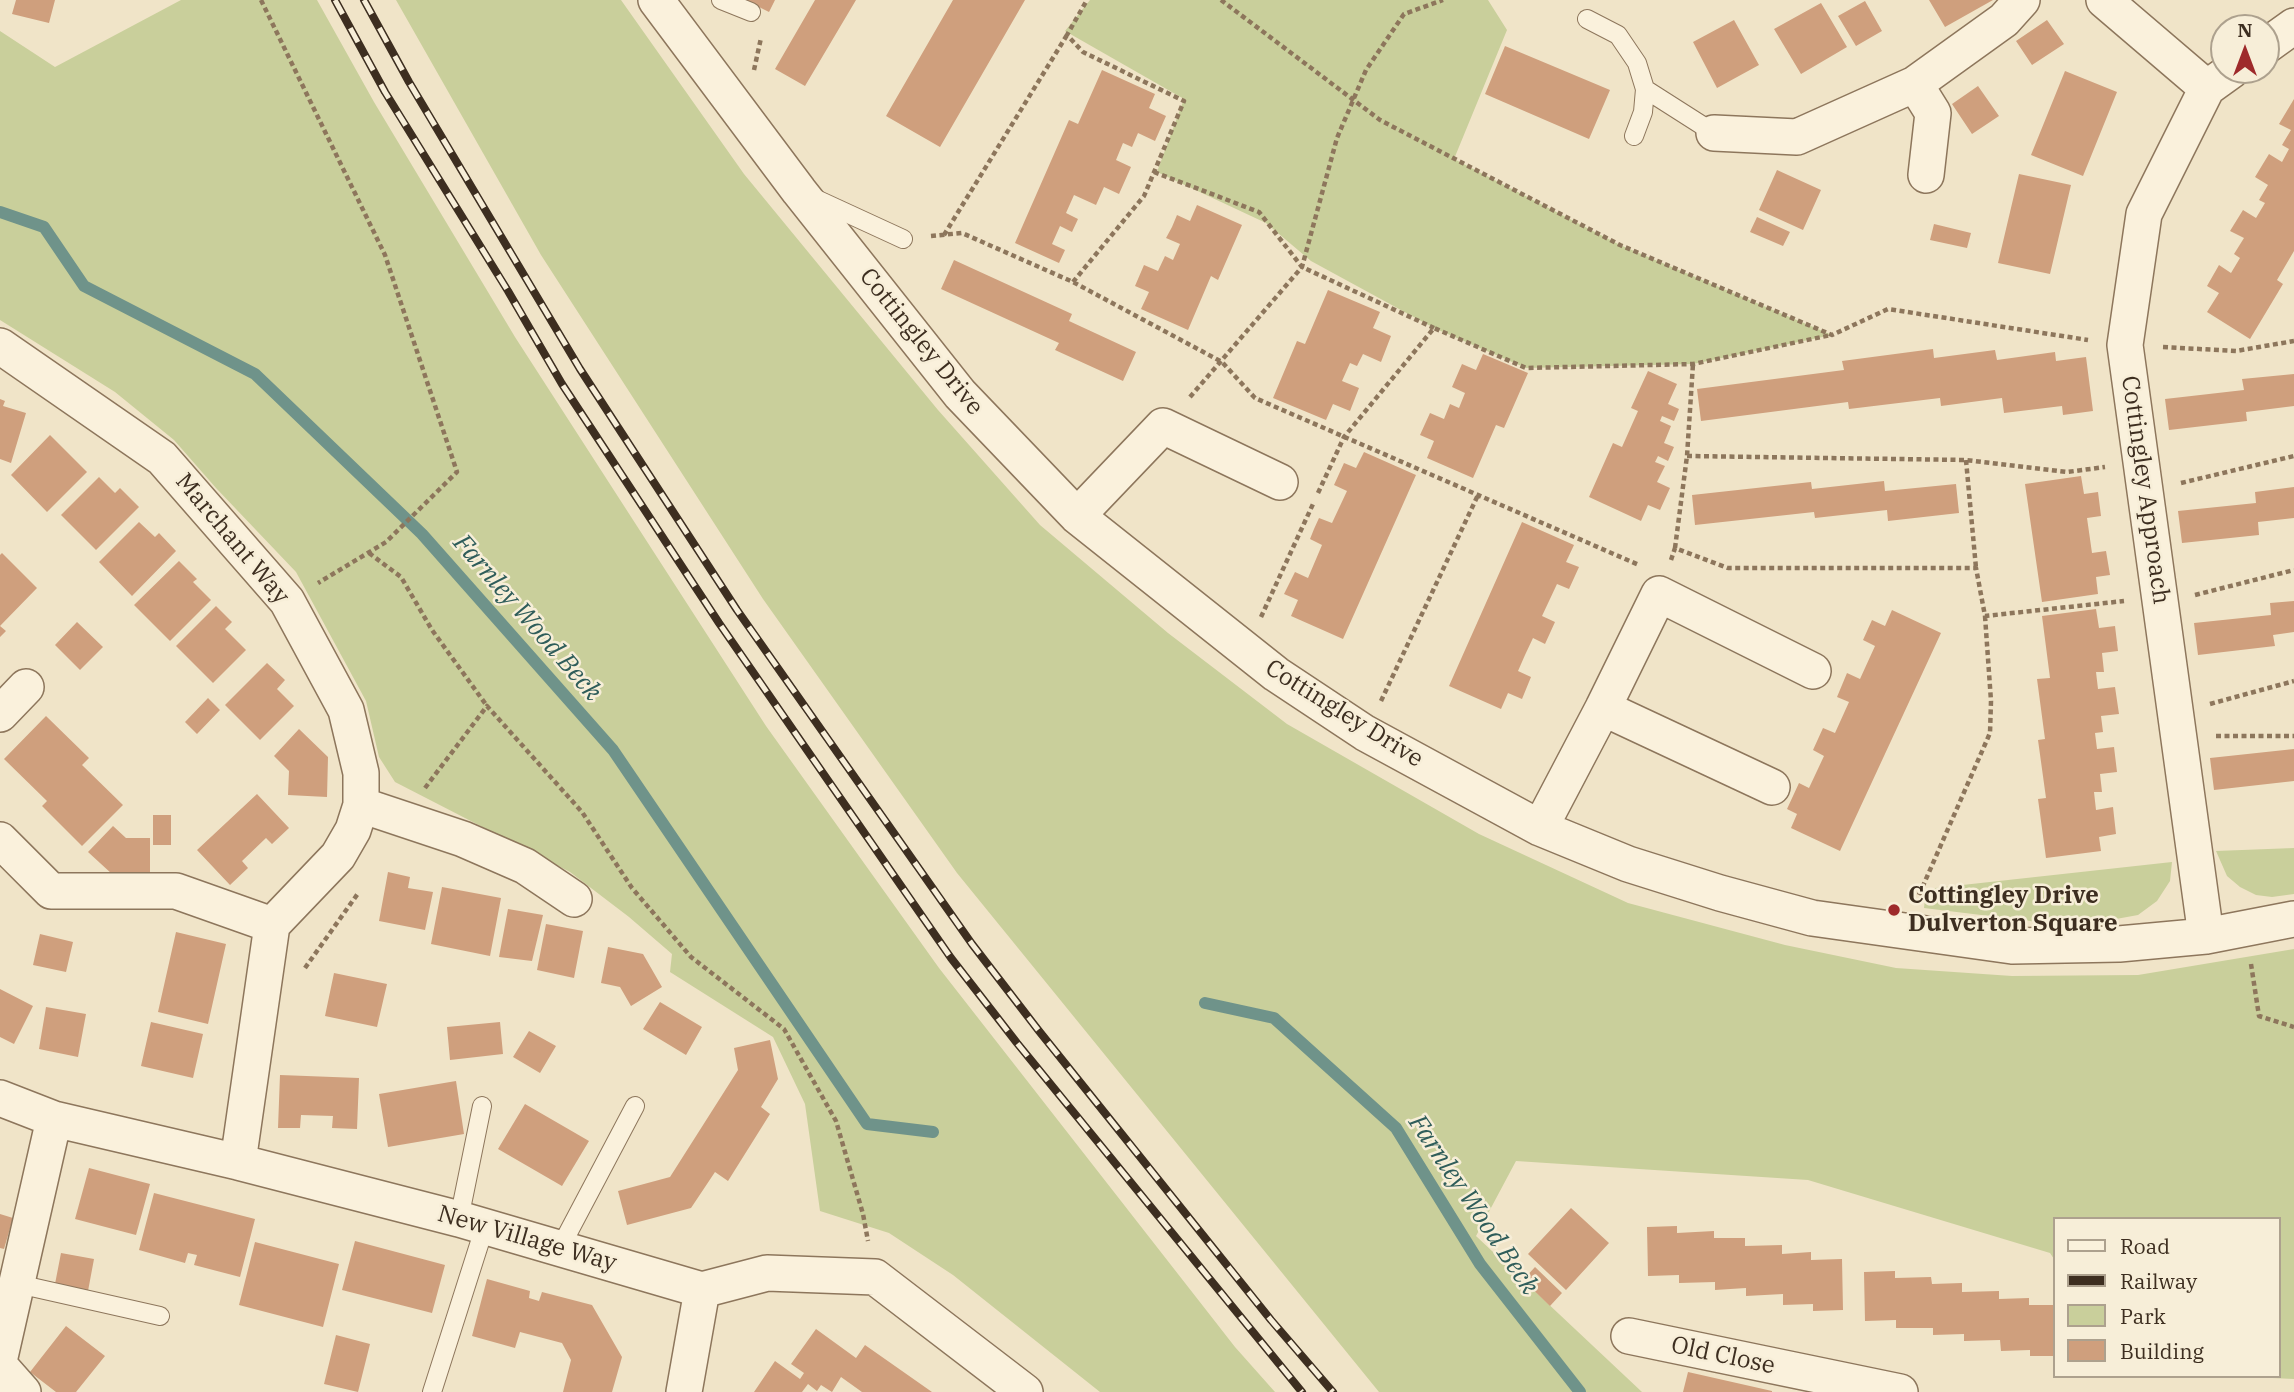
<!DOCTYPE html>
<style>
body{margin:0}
#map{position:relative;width:2294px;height:1392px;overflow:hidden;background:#f0e4c8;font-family:"IBM Plex Serif",serif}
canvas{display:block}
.legend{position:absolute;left:2053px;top:1217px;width:228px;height:161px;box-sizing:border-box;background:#f7eed8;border:2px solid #ada18e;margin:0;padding:9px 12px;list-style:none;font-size:21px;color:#3d2e20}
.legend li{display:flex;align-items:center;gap:14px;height:35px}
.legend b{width:35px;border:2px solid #ada18e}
.north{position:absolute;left:2210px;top:14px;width:70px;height:70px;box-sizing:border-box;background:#f7eed8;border:2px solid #ada18e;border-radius:50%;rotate:0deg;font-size:19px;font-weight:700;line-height:28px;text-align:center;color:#3d2e20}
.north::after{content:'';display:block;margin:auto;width:24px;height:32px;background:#9e2a2b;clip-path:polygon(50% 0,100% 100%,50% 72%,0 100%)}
</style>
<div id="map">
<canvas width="2294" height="1392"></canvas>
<ul class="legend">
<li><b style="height:9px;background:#faf1dc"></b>Road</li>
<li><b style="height:9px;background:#3d2e20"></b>Railway</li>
<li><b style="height:19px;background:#c9cf9b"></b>Park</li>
<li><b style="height:19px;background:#cf9f7d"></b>Building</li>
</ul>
<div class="north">N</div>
</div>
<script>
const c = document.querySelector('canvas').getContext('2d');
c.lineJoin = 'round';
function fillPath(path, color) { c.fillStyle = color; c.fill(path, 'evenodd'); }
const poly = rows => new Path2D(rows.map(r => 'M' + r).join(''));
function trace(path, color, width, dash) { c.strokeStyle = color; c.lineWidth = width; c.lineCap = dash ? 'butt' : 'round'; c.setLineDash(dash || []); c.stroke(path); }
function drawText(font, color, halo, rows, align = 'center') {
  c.font = font + ' "IBM Plex Serif",serif'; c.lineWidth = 5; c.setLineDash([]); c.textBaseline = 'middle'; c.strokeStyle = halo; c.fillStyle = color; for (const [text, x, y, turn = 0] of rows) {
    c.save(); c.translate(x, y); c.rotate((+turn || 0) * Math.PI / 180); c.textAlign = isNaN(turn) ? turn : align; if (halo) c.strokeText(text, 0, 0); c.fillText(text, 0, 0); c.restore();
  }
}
fillPath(poly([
 [181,0,317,0,374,102,515,337,766,726,939,968,1235,1347,1275,1392,1100,1392,953,1275,889,1233,820,1211,805,1104,773,1037,670,972,672,954,629,917,570,872,395,782,379,757,366,701,296,572,216,488,174,440,115,392,0,320,0,31,55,67],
 [396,0,621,0,744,174,938,410,1040,525,1168,633,1287,724,1479,834,1628,903,1785,945,1896,968,2012,976,2138,975,2294,949,2294,1379,2229,1376,2278,1376,2278,1219,2054,1219,2054,1259,2050,1253,1808,1180,1516,1161,1476,1236,1642,1392,1379,1392,957,873,763,599,541,255],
 [1090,0,1488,0,1507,30,1454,159,1620,245,1832,335,1693,364,1526,368,1434,328,1311,261,1266,223,1157,172,1184,99,1065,31],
 [2294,848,2294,894,2272,897,2256,895,2240,887,2227,876,2216,851],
 [2172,862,2170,881,2157,901,2138,915,2105,921,2038,922,1924,908,1926,889]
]), '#c9cf9b');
trace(poly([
 [0,212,44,227,84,286,255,374,422,534,613,750,867,1124,933,1132],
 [1205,1003,1274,1018,1396,1128,1480,1264,1580,1392]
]), '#6f938a', 12);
fillPath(poly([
 [16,0,55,0,49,23,12,14],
 [745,0,775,0,769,12],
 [815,0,856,0,805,86,775,69],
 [953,0,1025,0,940,147,886,116],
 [1929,0,1993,0,1945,27],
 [1865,1,1882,31,1856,46,1838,16],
 [1821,3,1847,47,1801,74,1774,29],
 [1734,20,1759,65,1717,88,1693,42],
 [2047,20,2064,44,2032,65,2016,41],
 [1505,46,1610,90,1589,139,1485,94],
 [1102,70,1155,94,1149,108,1166,116,1155,141,1138,133,1132,147,1123,143,1116,160,1131,167,1119,194,1104,187,1096,205,1074,195,1066,213,1078,219,1072,232,1060,226,1052,244,1065,250,1059,263,1015,243,1069,120,1078,124],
 [2065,71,2117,92,2083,176,2031,155],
 [1978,86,1999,116,1972,134,1952,104],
 [2294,99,2294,251,2277,280,2283,284,2250,339,2207,312,2219,293,2207,286,2219,265,2231,273,2240,258,2234,254,2244,238,2230,231,2243,210,2256,218,2265,203,2259,200,2268,185,2255,177,2269,154,2282,162,2289,149,2282,145,2291,130,2279,124],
 [1777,170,1821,190,1803,230,1759,210],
 [2019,174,2071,185,2050,274,1998,263],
 [1197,205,1242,225,1218,280,1211,276,1188,330,1141,309,1149,292,1135,286,1144,265,1158,271,1165,256,1173,260,1180,244,1166,238,1172,227,1177,215,1190,221],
 [1757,217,1790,232,1783,246,1750,232],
 [1934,224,1971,233,1967,248,1930,240],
 [954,260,1072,314,1069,321,1136,352,1123,381,1055,350,1059,343,941,289],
 [1328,290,1380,312,1373,328,1391,336,1381,362,1363,354,1357,366,1350,363,1342,381,1359,388,1350,411,1333,404,1326,420,1273,398,1297,341,1305,344],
 [1933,349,1934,358,1995,350,1997,360,2055,352,2056,361,2086,357,2093,411,2063,415,2062,406,2004,413,2002,398,1941,406,1940,398,1849,409,1848,402,1701,421,1697,389,1844,370,1842,361],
 [1483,354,1528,373,1504,428,1496,425,1473,478,1427,458,1434,441,1420,435,1430,413,1444,419,1450,404,1459,408,1465,393,1452,387,1462,364,1476,370],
 [1648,371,1677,384,1668,404,1679,409,1674,421,1662,416,1660,421,1671,426,1664,443,1674,447,1668,461,1658,456,1655,462,1665,466,1657,482,1670,488,1660,510,1648,505,1641,521,1589,497,1613,443,1622,447,1638,411,1631,408],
 [2294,374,2294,406,2246,412,2247,421,2169,430,2165,399,2244,390,2242,379],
 [0,399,5,401,3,406,26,413,11,463,0,459],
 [50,435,87,472,47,512,11,475],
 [1364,452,1416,475,1343,639,1291,616,1298,600,1284,594,1295,572,1308,578,1322,545,1310,539,1314,529,1319,518,1332,523,1347,491,1334,485,1344,463,1356,468],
 [2081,476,2084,494,2098,492,2101,516,2087,518,2092,553,2106,551,2110,575,2096,577,2098,594,2042,602,2025,484],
 [99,477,115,493,120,488,139,507,96,550,61,515],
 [1884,481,1885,491,1956,484,1959,513,1888,521,1887,510,1815,518,1814,512,1695,525,1692,495,1811,482,1812,489],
 [2294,487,2294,518,2258,522,2259,535,2182,543,2178,511,2256,503,2255,492],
 [139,522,155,537,159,533,176,551,132,596,99,562],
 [1522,522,1574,545,1566,562,1579,567,1569,589,1557,584,1542,616,1555,622,1545,644,1533,638,1525,655,1518,671,1531,677,1522,699,1508,693,1501,709,1449,686],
 [2,553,37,588,0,626,6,631,0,637,0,555],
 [179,561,197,579,193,582,211,600,170,641,134,605],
 [2294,601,2294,632,2273,635,2275,646,2198,655,2194,623,2271,615,2270,603],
 [216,606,232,622,225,629,246,650,213,683,176,646],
 [2096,609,2099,628,2115,626,2118,651,2102,653,2104,672,2096,672,2098,689,2115,687,2119,714,2101,716,2103,732,2095,733,2097,749,2114,747,2117,772,2100,774,2102,792,2094,792,2096,810,2113,807,2116,834,2099,837,2101,851,2046,858,2038,799,2046,798,2038,740,2045,739,2037,679,2050,678,2042,616],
 [1892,610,1941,633,1840,851,1791,828,1797,814,1787,809,1799,783,1809,788,1824,756,1813,750,1823,728,1835,733,1849,702,1837,697,1847,673,1860,679,1875,646,1863,640,1872,620,1885,626],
 [77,622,103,647,80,670,55,645],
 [267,663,285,680,277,689,294,706,260,740,225,705],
 [208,698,220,710,197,734,185,722],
 [46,716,89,758,82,765,123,805,82,846,42,806,47,801,4,759],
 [299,729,328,757,327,797,288,795,289,771,274,756],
 [2294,749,2294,781,2214,790,2210,758],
 [257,794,289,828,272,844,266,838,242,861,248,868,230,885,197,850],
 [153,815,171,815,171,845,153,845],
 [113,826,126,838,150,838,150,874,112,874,88,852],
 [388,872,410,877,408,888,433,892,425,930,379,921],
 [442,887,501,898,490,956,431,944],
 [508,909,543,915,532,961,499,957],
 [546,924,583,931,574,978,537,970],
 [176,932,226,944,208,1024,158,1012],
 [40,934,73,942,66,972,33,965],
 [608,947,643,954,662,987,631,1006,620,987,601,983],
 [334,973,387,984,377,1027,325,1016],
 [0,989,33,1006,14,1044,0,1037],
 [660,1002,702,1027,686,1055,643,1029],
 [46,1007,86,1014,78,1057,39,1049],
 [151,1022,203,1034,193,1078,141,1066],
 [500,1022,503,1054,450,1060,447,1027],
 [529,1031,556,1046,540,1073,513,1057],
 [770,1040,778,1079,761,1107,770,1114,728,1181,715,1172,691,1208,627,1225,618,1191,670,1177,738,1070,734,1048],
 [280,1075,359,1078,357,1129,332,1128,333,1116,301,1115,300,1128,278,1128],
 [456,1081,464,1134,388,1147,379,1094],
 [525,1104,589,1141,562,1186,498,1149],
 [89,1168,150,1184,136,1235,75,1219],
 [154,1193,255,1219,240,1277,194,1265,197,1255,188,1253,185,1263,139,1250],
 [1571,1208,1609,1243,1566,1290,1528,1254],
 [0,1214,13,1218,4,1249,0,1248],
 [1677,1226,1677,1233,1714,1231,1714,1238,1745,1238,1745,1246,1782,1245,1782,1254,1811,1252,1811,1260,1842,1259,1843,1310,1813,1311,1813,1304,1783,1305,1783,1294,1746,1296,1746,1288,1715,1290,1715,1282,1679,1283,1679,1275,1648,1276,1647,1227],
 [355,1241,445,1265,432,1313,342,1290],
 [255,1242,339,1264,323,1327,239,1305],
 [61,1253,94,1259,88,1291,55,1284],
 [1535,1267,1562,1293,1550,1306,1523,1280],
 [1895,1271,1895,1278,1931,1277,1932,1284,1962,1283,1962,1292,1999,1291,1999,1299,2029,1298,2029,1305,2054,1305,2054,1356,2030,1356,2030,1350,2001,1351,2000,1340,1964,1341,1964,1334,1933,1335,1933,1328,1896,1328,1896,1320,1865,1321,1864,1272],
 [487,1279,530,1291,529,1298,539,1301,542,1292,592,1305,622,1357,612,1392,563,1392,571,1360,562,1343,520,1332,515,1348,472,1336],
 [66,1326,105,1356,76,1392,56,1392,30,1372],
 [816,1329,856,1358,865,1345,932,1392,862,1392,841,1377,832,1392,821,1385,817,1391,808,1384,802,1392,754,1392,775,1361,800,1379,804,1373,791,1364],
 [336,1335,370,1344,358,1392,324,1384],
 [1688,1372,1772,1391,1772,1392,1683,1392]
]), '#cf9f7d');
const service = poly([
 [721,0,751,12],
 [1587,19,1618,35,1637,63,1645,89,1643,112,1634,136],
 [1645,89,1714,133],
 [814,198,903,239],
 [459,1219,482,1106],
 [560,1248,635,1106],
 [18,1284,160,1316],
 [432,1392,485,1226]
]);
const minor = poly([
 [656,0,799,191,960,394,1077,516,1276,674,1365,733,1540,828,1628,864,1720,893,1812,918,2012,946,2119,944,2206,936,2294,919],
 [2104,0,2207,88],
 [2266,46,2294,26],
 [1915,84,1933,113,1926,175],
 [1714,133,1797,137,1915,84,2004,20,2022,0],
 [0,346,162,458,287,601,346,710,361,773,361,805,353,830,338,856,272,925,238,1162],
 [1077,516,1163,426,1280,482],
 [1603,708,1772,787],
 [0,714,26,687],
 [361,805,463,839,525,866,574,899],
 [1540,828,1603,708,1659,594,1813,671],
 [0,840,51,891,176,891,272,925],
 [2206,936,2125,345,2144,214,2207,88,2232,70],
 [0,1098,54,1119,238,1162,459,1219,702,1290,767,1273,875,1277,1025,1392],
 [1629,1336,1900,1392],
 [0,1357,54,1119],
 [0,1366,23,1392],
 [684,1392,702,1290]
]);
trace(service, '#8d765c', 20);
trace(minor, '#8d765c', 38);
trace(poly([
 [261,0,385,255,457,472,386,542,318,583],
 [1221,0,1380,120,1620,245,1832,335,1888,309,2088,340],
 [754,70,761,38],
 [1154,172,1259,212,1302,267,1434,328],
 [944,235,1067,35],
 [931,236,962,233,1073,282,1222,362,1255,398,1639,565],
 [1073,282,1144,196,1184,101,1083,52,1067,35,1087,0],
 [2163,347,2236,351,2294,341],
 [1190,397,1302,267,1337,138,1366,70,1404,14,1443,0],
 [1687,456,1966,460,2067,472,2105,467],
 [1966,460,1976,568],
 [2181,483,2294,456],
 [1318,493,1344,437,1434,328,1526,368,1693,364,1831,335],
 [1675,548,1687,456,1693,364],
 [369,553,401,577,432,630,487,706],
 [1671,560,1675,548,1728,568,1976,568,1985,616,2124,601],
 [2195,595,2294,570],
 [1261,617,1313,504],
 [1381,701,1478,495],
 [2210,704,2294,681],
 [2216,736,2294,736],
 [425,788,487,706,582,812,632,888,691,957,784,1029,836,1121,863,1214,868,1241],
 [1919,895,1990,733,1991,701,1985,616],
 [2251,964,2259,1016,2294,1027],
 [305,968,359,892]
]), '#8d765c', 4.5, [5, 3.5]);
trace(service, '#faf1dc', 18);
trace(minor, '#faf1dc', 35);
const rail = poly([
 [335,0,385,92,508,291,562,384,719,623,951,958,1017,1043,1302,1392],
 [364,0,409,82,580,369,737,610,972,944,1039,1031,1271,1320,1333,1392]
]);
trace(rail, '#3d2e20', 8);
trace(rail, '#f7eed8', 5, [16]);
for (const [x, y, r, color] of [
 [1894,910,7,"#9e2a2b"]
]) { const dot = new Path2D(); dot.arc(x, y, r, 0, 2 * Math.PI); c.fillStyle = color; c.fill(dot); trace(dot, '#f7eed8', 2.5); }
drawText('24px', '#3d2e20', '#f7eed8', [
 ["Cottingley Drive",921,342,51],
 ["Cottingley Approach",2145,490,82],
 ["Marchant Way",232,539,50],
 ["Cottingley Drive",1344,714,32],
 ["New Village Way",527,1239,16],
 ["Old Close",1723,1356,12]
]);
drawText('bold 24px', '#3d2e20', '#f7eed8', [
 ["Cottingley Drive",1908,896],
 ["Dulverton Square",1908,924]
], 'left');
drawText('italic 26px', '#2f5d5a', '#f7eed8', [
 ["Farnley Wood Beck",527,618,49],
 ["Farnley Wood Beck",1473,1205,56]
]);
</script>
